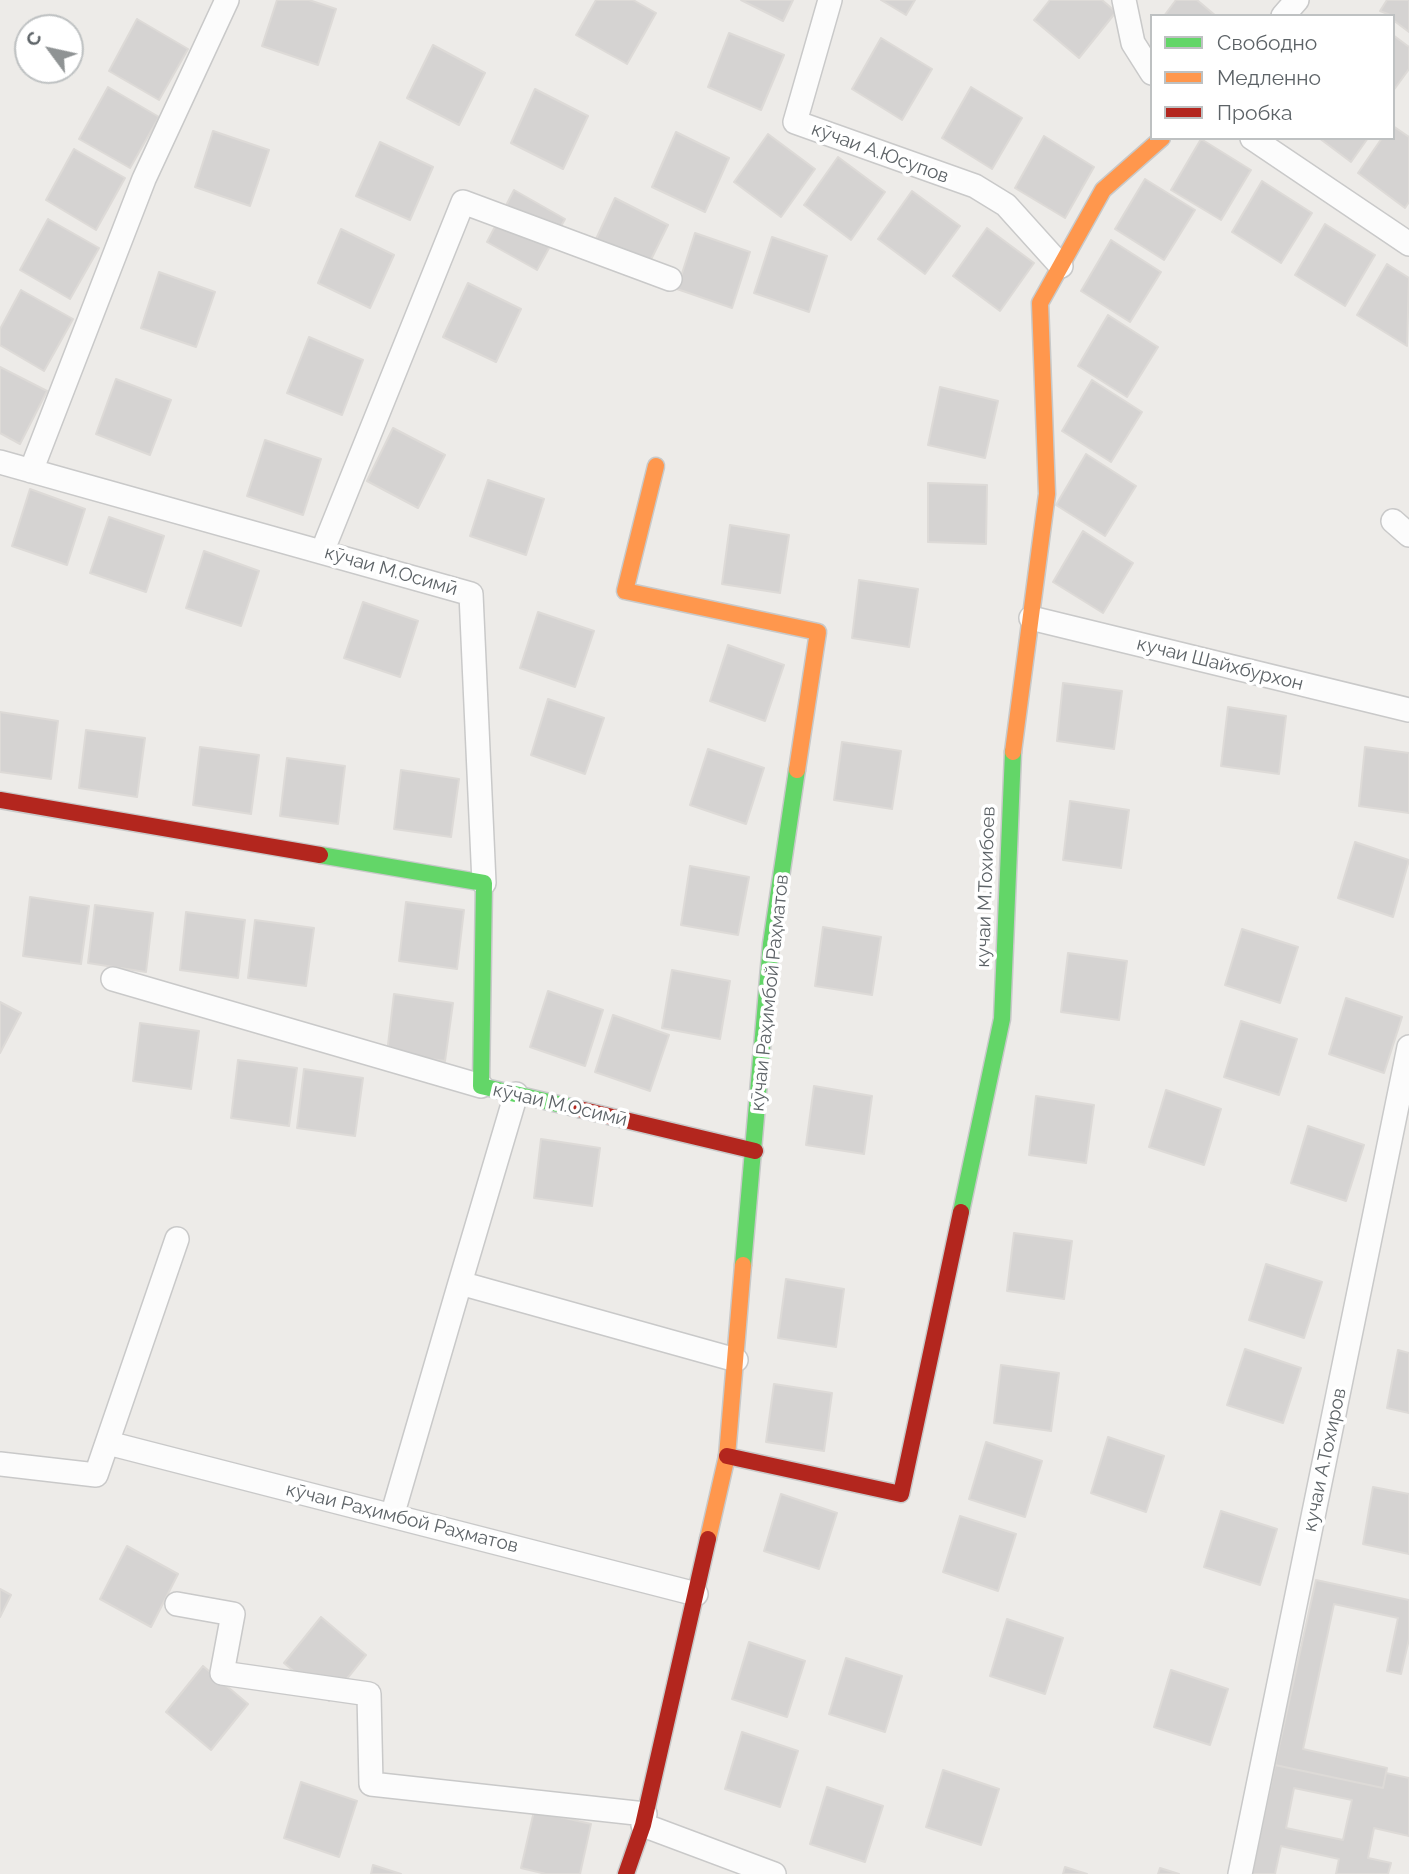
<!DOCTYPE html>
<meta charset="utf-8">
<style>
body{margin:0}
#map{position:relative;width:1409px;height:1874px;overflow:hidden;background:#edebe8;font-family:Raleway,sans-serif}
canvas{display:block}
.legend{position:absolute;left:1150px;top:14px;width:245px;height:126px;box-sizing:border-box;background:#fff;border:2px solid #bec1c2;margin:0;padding:9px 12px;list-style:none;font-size:21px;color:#5d6367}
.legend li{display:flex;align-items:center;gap:14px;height:35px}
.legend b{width:35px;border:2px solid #bec1c2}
.north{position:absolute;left:14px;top:14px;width:70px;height:70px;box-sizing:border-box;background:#fff;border:2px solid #bec1c2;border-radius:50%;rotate:303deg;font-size:19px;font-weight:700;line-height:28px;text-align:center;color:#5d6367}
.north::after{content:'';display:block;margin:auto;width:24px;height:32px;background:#8f9394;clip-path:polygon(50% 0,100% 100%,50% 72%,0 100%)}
</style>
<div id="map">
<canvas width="1409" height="1874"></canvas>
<ul class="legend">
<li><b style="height:9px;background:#63d668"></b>Свободно</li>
<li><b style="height:9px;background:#ff974d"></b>Медленно</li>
<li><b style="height:9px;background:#b3261e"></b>Пробка</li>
</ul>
<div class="north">С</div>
</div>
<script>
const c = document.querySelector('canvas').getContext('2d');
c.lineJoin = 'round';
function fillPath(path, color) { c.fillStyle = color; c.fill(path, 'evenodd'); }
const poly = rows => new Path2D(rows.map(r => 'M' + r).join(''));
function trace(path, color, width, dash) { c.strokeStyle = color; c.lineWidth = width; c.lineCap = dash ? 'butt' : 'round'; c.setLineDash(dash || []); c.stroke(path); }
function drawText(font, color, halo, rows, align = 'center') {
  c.font = font + ' Raleway,sans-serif'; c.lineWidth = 7; c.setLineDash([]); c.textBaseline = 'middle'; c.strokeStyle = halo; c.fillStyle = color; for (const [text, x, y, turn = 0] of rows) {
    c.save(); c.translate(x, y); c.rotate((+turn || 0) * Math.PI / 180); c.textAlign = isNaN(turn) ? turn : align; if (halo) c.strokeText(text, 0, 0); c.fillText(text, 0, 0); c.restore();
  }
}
const building = poly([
 [277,0,309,0,336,9,318,65,262,46,277,0],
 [596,0,633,0,656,13,627,64,576,35,596,0],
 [741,0,793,0,783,21,741,0],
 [881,0,915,0,906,15,881,0],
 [1050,0,1102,0,1116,12,1079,58,1034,20,1050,0],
 [1176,0,1197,0,1216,16,1164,16,1176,0],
 [1387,0,1409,0,1409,32,1393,20,1393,16,1380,11,1387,0],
 [137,19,188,49,159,100,109,71,137,19],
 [729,33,784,55,761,110,708,87,729,33],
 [1393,35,1409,47,1409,69,1393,91,1393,35],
 [881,38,932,69,902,120,852,89,881,38],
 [433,45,485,73,459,125,407,98,433,45],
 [108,87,159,117,130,168,79,139,108,87],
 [971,87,1022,118,992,169,942,138,971,87],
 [535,89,588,116,563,169,511,143,535,89],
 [1393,126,1409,137,1409,202,1405,208,1358,173,1382,138,1393,138,1393,126],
 [213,131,269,150,250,206,195,187,213,131],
 [676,132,729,158,705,212,652,187,676,132],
 [768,134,815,169,781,217,734,182,768,134],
 [1044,136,1094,167,1065,218,1015,188,1044,136],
 [1319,138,1368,138,1351,162,1319,138],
 [1201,139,1251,170,1221,220,1171,190,1201,139],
 [380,142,433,167,410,220,356,196,380,142],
 [74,149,125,178,96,230,46,200,74,149],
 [838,157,885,192,851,240,804,205,838,157],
 [1145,179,1195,210,1164,260,1115,229,1145,179],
 [1262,181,1312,213,1281,263,1232,232,1262,181],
 [514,190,565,219,537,270,487,242,514,190],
 [912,191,960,226,925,274,878,239,912,191],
 [615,198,668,225,642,278,590,252,615,198],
 [48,219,99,248,70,299,20,270,48,219],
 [1325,224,1375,255,1345,306,1295,275,1325,224],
 [987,228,1034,263,1000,311,953,276,987,228],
 [341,229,394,255,370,308,318,283,341,229],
 [695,233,750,252,732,308,677,289,695,233],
 [772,237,827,256,809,312,754,293,772,237],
 [1111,240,1161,272,1130,322,1081,291,1111,240],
 [1387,264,1409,278,1407,346,1357,315,1387,264],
 [159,272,215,292,196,347,141,328,159,272],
 [468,283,521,309,496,362,443,337,468,283],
 [21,290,73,319,44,371,0,345,0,329,21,290],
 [1108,315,1158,347,1127,397,1078,366,1108,315],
 [309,337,363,360,342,415,287,393,309,337],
 [0,367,47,391,20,444,0,433,0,367],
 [116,379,171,400,150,455,96,434,116,379],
 [1092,380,1142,412,1111,462,1062,431,1092,380],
 [940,387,998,401,985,458,928,445,940,387],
 [393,428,445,455,418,508,367,481,393,428],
 [265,440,321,459,303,515,247,496,265,440],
 [1086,454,1136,486,1105,536,1056,505,1086,454],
 [488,480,544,499,526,555,470,536,488,480],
 [928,483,987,485,986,544,928,542,928,483],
 [30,489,85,509,67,565,12,546,30,489],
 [109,517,164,536,146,592,90,573,109,517],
 [730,525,789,535,780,593,722,584,730,525],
 [1083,531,1133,563,1103,613,1053,582,1083,531],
 [204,551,259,571,241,626,186,608,204,551],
 [859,580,918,589,909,647,852,638,859,580],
 [363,602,418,621,400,677,344,658,363,602],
 [538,612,594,631,575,687,520,668,538,612],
 [728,645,784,665,765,721,710,701,728,645],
 [1063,683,1122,691,1114,749,1057,741,1063,683],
 [548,699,604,718,585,774,531,755,548,699],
 [1228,707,1286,716,1279,774,1221,766,1228,707],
 [0,712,58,721,51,779,0,772,0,712],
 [86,730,145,738,137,797,79,788,86,730],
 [842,742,901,751,892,809,834,800,842,742],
 [200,747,259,755,251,814,193,805,200,747],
 [1365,747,1409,753,1409,813,1359,806,1365,747],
 [708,749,764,768,746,824,690,805,708,749],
 [287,758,345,766,338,824,280,816,287,758],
 [401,770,459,779,451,837,394,829,401,770],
 [1070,801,1129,810,1121,868,1063,860,1070,801],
 [1355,842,1409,860,1393,917,1338,898,1355,842],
 [690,866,749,877,738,935,681,925,690,866],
 [30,897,89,906,81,964,23,956,30,897],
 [406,902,464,910,457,969,399,961,406,902],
 [95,905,153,913,146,972,88,963,95,905],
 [186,912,245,920,238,978,180,970,186,912],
 [255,920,314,928,306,986,248,978,255,920],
 [823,927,881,937,872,995,815,986,823,927],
 [1242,929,1298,947,1280,1003,1225,985,1242,929],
 [1068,953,1127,961,1119,1020,1061,1012,1068,953],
 [672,970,730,981,720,1039,662,1028,672,970],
 [548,991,603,1010,585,1066,530,1047,548,991],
 [394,994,453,1003,445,1061,387,1053,394,994],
 [1346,998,1402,1017,1384,1073,1329,1054,1346,998],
 [0,1002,21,1013,0,1053,0,1002],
 [613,1015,669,1035,650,1091,595,1072,613,1015],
 [1241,1021,1297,1039,1279,1095,1224,1077,1241,1021],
 [140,1023,199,1031,191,1089,133,1081,140,1023],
 [238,1060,297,1068,289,1126,231,1118,238,1060],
 [304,1069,363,1078,355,1136,297,1128,304,1069],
 [814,1086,872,1096,864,1154,806,1145,814,1086],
 [1166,1090,1221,1109,1204,1165,1149,1147,1166,1090],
 [1036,1096,1094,1105,1086,1163,1029,1155,1036,1096],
 [1308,1126,1364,1145,1346,1201,1291,1183,1308,1126],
 [541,1139,600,1148,592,1206,534,1198,541,1139],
 [1014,1233,1072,1241,1064,1299,1007,1291,1014,1233],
 [1266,1264,1322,1282,1304,1338,1249,1320,1266,1264],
 [786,1279,844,1289,836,1347,778,1338,786,1279],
 [1245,1349,1301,1368,1283,1423,1227,1405,1245,1349],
 [1398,1350,1409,1353,1409,1413,1387,1408,1398,1350],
 [1001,1365,1059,1373,1051,1431,994,1423,1001,1365],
 [774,1384,832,1393,824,1451,766,1442,774,1384],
 [1108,1437,1164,1456,1146,1512,1091,1493,1108,1437],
 [986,1442,1042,1461,1025,1517,969,1499,986,1442],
 [1373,1487,1409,1494,1409,1554,1363,1544,1373,1487],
 [781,1494,837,1513,819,1569,764,1551,781,1494],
 [1221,1511,1277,1529,1260,1585,1204,1567,1221,1511],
 [960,1516,1016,1534,998,1591,943,1572,960,1516],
 [127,1546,178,1574,151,1627,100,1599,127,1546],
 [1316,1580,1409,1600,1409,1639,1401,1674,1387,1671,1398,1618,1334,1604,1303,1749,1387,1768,1383,1788,1275,1765,1316,1580],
 [0,1589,11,1595,0,1617,0,1589],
 [321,1617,366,1655,329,1701,284,1663,321,1617],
 [1007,1619,1063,1638,1045,1694,990,1676,1007,1619],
 [749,1642,805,1661,787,1717,732,1699,749,1642],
 [846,1658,902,1676,885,1732,829,1714,846,1658],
 [203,1666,248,1704,211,1750,166,1712,203,1666],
 [1171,1670,1228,1689,1210,1745,1154,1727,1171,1670],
 [742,1732,798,1751,780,1807,725,1789,742,1732],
 [1275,1765,1383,1788,1386,1773,1409,1778,1409,1836,1374,1828,1368,1858,1391,1863,1388,1874,1336,1874,1339,1859,1281,1846,1275,1874,1252,1874,1275,1765],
 [1294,1788,1352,1800,1343,1840,1286,1828,1294,1788],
 [943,1770,999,1789,981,1845,926,1827,943,1770],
 [301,1782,357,1801,339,1857,284,1838,301,1782],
 [827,1787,883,1806,865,1862,810,1844,827,1787],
 [534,1811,591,1824,580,1874,546,1874,521,1868,534,1811],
 [373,1865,401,1874,371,1874,373,1865],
 [1065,1867,1087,1874,1063,1874,1065,1867],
 [1160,1868,1179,1874,1158,1874,1160,1868]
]);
fillPath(building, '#d5d3d2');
trace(building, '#dddad7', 2);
const street = poly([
 [830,0,795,122,975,186,1006,205,1061,266],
 [1124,0,1133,43,1152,73],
 [1283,16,1297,0],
 [1252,138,1409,244],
 [0,462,471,594,484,883],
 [31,471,144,179,227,0],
 [1393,521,1409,535],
 [322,552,463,202,670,279],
 [1031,618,1409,710],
 [113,979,481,1086],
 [516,1094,460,1283,736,1360],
 [108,1443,696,1594],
 [0,1464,96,1475,177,1239],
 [392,1516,460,1283],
 [177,1604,233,1614,222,1673,369,1694,371,1784,645,1814],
 [643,1825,774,1874],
 [1240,1874,1409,1047]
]);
const fast = poly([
 [320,855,484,883,481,1086,579,1109],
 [961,1212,1002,1019,1013,752],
 [743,1265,771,944,797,770]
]);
const slow = poly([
 [656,466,625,591,818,632,797,770],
 [1013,752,1047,494,1040,303,1103,190,1162,138],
 [708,1539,727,1456,743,1265]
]);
const jam = poly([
 [0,800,320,855],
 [579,1109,755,1151],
 [727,1456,901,1494,961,1212],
 [626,1874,643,1825,708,1539]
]);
trace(street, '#c9c9c9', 26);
trace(fast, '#c8c9c9', 19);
trace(slow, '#c8c9c9', 19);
trace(jam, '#c8c9c9', 19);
trace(street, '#fcfcfc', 23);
trace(fast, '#63d668', 16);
trace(slow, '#ff974d', 16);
trace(jam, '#b3261e', 16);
drawText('19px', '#5d6367', '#fff', [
 ["кӯчаи А.Юсупов",880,153,20],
 ["кӯчаи М.Осимӣ",391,571,16],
 ["кучаи Шайхбурхон",1220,664,14],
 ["кучаи М.Тохибоев",986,887,-88],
 ["кӯчаи Раҳимбой Раҳматов",770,993,-84],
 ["кӯчаи М.Осимӣ",560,1105,13],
 ["кучаи А.Тохиров",1325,1460,-78],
 ["кӯчаи Раҳимбой Раҳматов",402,1518,14]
]);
</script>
